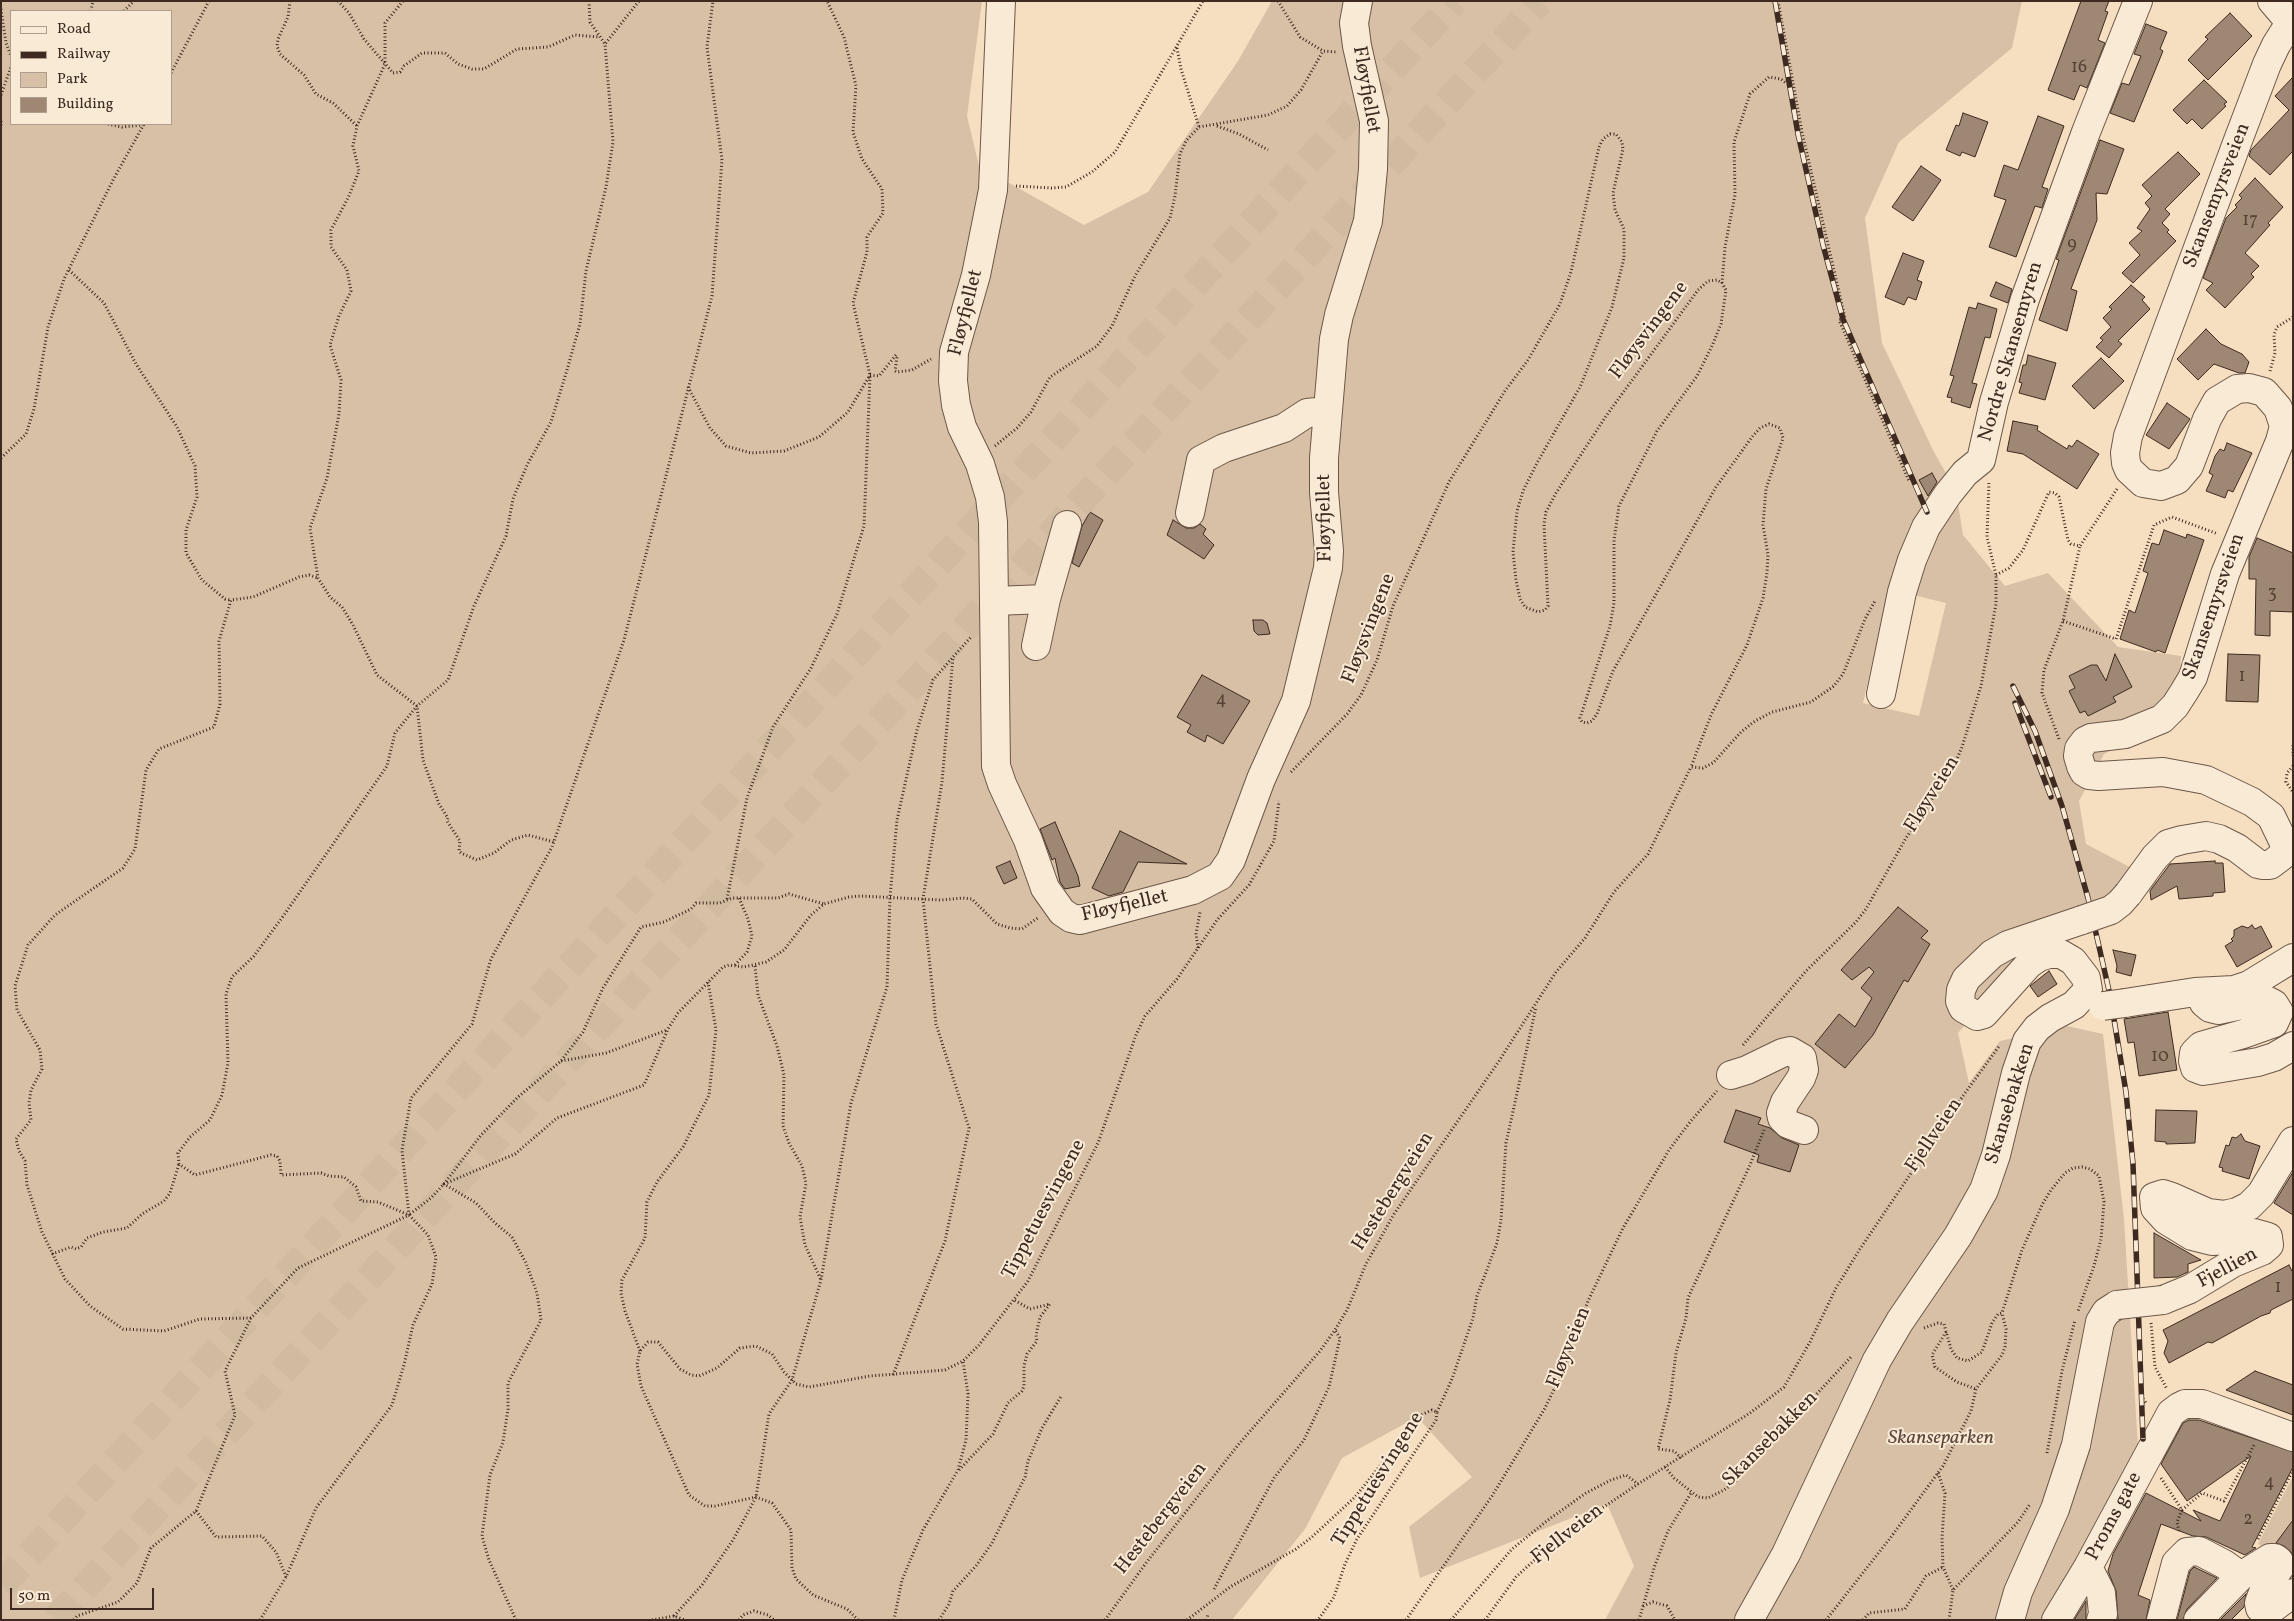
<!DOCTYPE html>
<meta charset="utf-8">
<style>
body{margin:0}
#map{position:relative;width:2294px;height:1621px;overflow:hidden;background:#f6dfc0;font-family:Vollkorn,serif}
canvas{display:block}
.frame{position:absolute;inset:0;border:2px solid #3e2a20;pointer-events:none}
.legend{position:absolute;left:10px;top:10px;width:162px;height:115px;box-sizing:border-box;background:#f9ead6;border:1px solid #ae9d8d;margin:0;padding:6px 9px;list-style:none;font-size:15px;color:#3e2a20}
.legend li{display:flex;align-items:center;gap:10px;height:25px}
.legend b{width:25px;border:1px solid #ae9d8d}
.scale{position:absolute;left:10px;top:1588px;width:144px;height:22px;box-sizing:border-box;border:2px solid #3e2a20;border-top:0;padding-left:6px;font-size:15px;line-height:18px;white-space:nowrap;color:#3e2a20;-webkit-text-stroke:4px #f9ead6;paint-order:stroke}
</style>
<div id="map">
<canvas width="2294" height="1621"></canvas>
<div class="frame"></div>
<ul class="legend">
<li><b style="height:6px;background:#f9ead6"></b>Road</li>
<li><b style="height:6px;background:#3e2a20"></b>Railway</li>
<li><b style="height:14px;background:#d7c0a5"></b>Park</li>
<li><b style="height:14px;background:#9e8873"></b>Building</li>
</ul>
<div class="scale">50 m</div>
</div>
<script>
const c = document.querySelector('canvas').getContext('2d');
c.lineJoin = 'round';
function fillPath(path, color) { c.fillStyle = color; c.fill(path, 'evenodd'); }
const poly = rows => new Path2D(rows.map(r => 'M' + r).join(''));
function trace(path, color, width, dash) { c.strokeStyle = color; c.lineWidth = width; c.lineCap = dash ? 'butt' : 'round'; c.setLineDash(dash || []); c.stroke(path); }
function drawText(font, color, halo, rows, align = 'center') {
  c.font = font + ' Vollkorn,serif'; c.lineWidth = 4; c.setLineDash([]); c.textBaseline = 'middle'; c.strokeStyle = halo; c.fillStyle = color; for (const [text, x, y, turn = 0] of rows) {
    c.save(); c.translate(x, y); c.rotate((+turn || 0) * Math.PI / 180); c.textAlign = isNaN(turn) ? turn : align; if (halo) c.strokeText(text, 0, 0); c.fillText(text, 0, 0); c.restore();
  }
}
fillPath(poly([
 [1,1,982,1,967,116,979,166,1084,225,1148,192,1238,61,1272,1,2022,1,2012,48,1899,142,1865,218,1882,343,1934,452,1956,491,1963,535,2005,586,2048,573,2118,647,2181,656,2178,715,2104,754,2079,801,2086,844,2162,884,2039,941,1958,1033,1969,1083,2000,1041,2067,1026,2103,1034,2124,1219,2138,1447,2048,1620,1605,1620,1634,1566,1607,1504,1420,1578,1409,1527,1472,1477,1417,1417,1342,1458,1305,1529,1232,1620,1,1620],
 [11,11,171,11,171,124,11,124],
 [1889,589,1946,603,1919,716,1863,703],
 [2293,1476,2293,1520,2273,1551,2258,1544]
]), '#d7c0a5');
const building = poly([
 [2081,1,2109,1,2105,11,2108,12,2098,40,2105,43,2087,88,2080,85,2074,100,2048,90,2081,1],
 [2230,13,2252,36,2208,80,2188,60,2208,39,2205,37,2230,13],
 [2146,24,2167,32,2160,49,2163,51,2134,122,2110,113,2122,83,2129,85,2141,56,2134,54,2146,24],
 [2293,77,2293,151,2270,175,2249,156,2251,150,2289,110,2275,96,2293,77],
 [2204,80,2227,102,2224,104,2226,106,2202,129,2192,119,2187,124,2173,110,2204,80],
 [1963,113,1988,122,1975,157,1962,152,1960,156,1946,150,1956,125,1959,126,1963,113],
 [2038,116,2064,126,2042,187,2048,189,2042,208,2035,206,2016,257,1989,247,2006,200,1994,196,2004,165,2018,170,2038,116],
 [2100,140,2124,149,2107,194,2096,193,2097,220,2071,289,2077,291,2067,331,2039,320,2059,260,2056,259,2100,140],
 [2178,152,2200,174,2165,209,2170,214,2162,223,2169,230,2167,232,2176,241,2133,283,2122,273,2140,255,2129,243,2142,231,2137,228,2150,209,2145,203,2152,196,2142,185,2178,152],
 [1921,166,1941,180,1913,221,1892,207,1921,166],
 [2255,178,2283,207,2268,223,2270,225,2245,253,2259,266,2251,274,2254,277,2225,308,2206,290,2213,283,2203,278,2226,218,2237,207,2235,205,2242,198,2239,195,2255,178],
 [1903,253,1924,261,1917,280,1922,282,1916,300,1908,297,1904,305,1885,297,1903,253],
 [1996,282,2012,289,2008,303,1990,296,1996,282],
 [2131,285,2145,297,2142,300,2150,309,2118,341,2122,344,2109,358,2096,347,2103,340,2100,338,2111,327,2103,318,2112,309,2109,307,2131,285],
 [1978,303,1997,309,1990,338,1985,337,1972,383,1977,384,1970,408,1951,402,1952,398,1947,397,1954,376,1950,375,1969,307,1976,309,1978,303],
 [2206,329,2221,344,2242,354,2249,362,2245,373,2239,373,2214,364,2198,380,2177,359,2206,329],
 [2028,355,2056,363,2045,400,2019,393,2022,383,2019,382,2023,365,2026,365,2028,355],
 [2101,358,2124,381,2094,409,2072,386,2101,358],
 [2167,403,2190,419,2169,449,2146,435,2167,403],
 [2013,421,2038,426,2037,430,2067,449,2069,445,2072,447,2077,440,2099,454,2077,489,2023,454,2007,451,2013,421],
 [2227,443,2252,453,2233,492,2228,490,2225,498,2206,491,2213,475,2209,473,2215,456,2220,449,2224,451,2227,443],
 [1932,473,1937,482,1928,496,1919,480,1932,473],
 [1090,512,1103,520,1079,567,1072,563,1082,526,1090,512],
 [1173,520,1186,528,1194,528,1200,524,1206,529,1203,534,1214,545,1204,559,1167,535,1173,520],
 [2164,530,2186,538,2187,534,2204,540,2165,653,2157,650,2156,652,2120,639,2129,610,2135,613,2148,573,2143,571,2152,543,2159,545,2164,530],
 [2257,538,2293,553,2293,612,2270,611,2270,636,2255,635,2256,579,2249,579,2249,557,2257,538],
 [1253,620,1263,620,1267,623,1270,634,1258,635,1254,631,1253,620],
 [2115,654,2132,687,2113,697,2116,702,2088,716,2085,711,2080,713,2069,691,2075,688,2069,676,2091,665,2097,665,2106,681,2115,654],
 [2228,654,2260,655,2258,702,2226,701,2228,654],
 [1202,675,1250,701,1223,744,1207,735,1205,742,1187,732,1191,725,1177,717,1202,675],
 [1055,822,1078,876,1080,886,1065,889,1060,882,1055,858,1052,860,1040,829,1055,822],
 [1120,831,1187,864,1138,862,1123,892,1109,896,1092,888,1120,831],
 [1010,861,1017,878,1004,884,996,867,1010,861],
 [2215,861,2215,863,2223,863,2225,892,2213,893,2213,896,2179,899,2177,886,2151,900,2150,891,2170,864,2215,861],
 [1898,907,1928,931,1921,938,1930,944,1908,982,1904,980,1873,1035,1845,1068,1815,1044,1839,1014,1855,1027,1872,998,1861,988,1874,972,1869,967,1852,980,1841,970,1898,907],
 [2252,925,2255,929,2261,926,2272,947,2237,967,2225,946,2233,941,2231,939,2234,936,2234,930,2242,926,2248,928,2252,925],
 [2113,950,2136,955,2131,976,2116,972,2117,966,2113,950],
 [2049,971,2057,984,2038,997,2030,986,2049,971],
 [2168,1012,2177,1070,2139,1076,2134,1042,2128,1043,2124,1019,2168,1012],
 [1736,1110,1761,1118,1758,1124,1770,1128,1782,1138,1799,1145,1790,1172,1757,1162,1759,1155,1724,1142,1736,1110],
 [2156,1110,2197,1111,2195,1143,2166,1144,2166,1142,2155,1141,2156,1110],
 [2241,1134,2245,1141,2260,1146,2249,1179,2222,1171,2223,1168,2219,1167,2226,1145,2229,1146,2232,1137,2236,1138,2241,1134],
 [2293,1172,2293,1215,2274,1203,2293,1172],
 [2154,1233,2201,1260,2188,1264,2188,1272,2177,1277,2154,1278,2154,1233],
 [2289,1265,2293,1273,2293,1299,2271,1310,2270,1313,2261,1316,2212,1343,2208,1342,2169,1363,2164,1353,2168,1341,2163,1330,2289,1265],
 [2255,1371,2293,1385,2293,1415,2226,1390,2255,1371],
 [2189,1420,2199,1420,2293,1452,2293,1467,2252,1547,2256,1548,2245,1555,2206,1537,2193,1536,2161,1524,2138,1595,2150,1600,2146,1620,2118,1620,2116,1591,2108,1571,2113,1554,2146,1493,2201,1521,2193,1510,2220,1521,2251,1456,2187,1501,2161,1464,2183,1423,2189,1420],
 [2293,1520,2293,1554,2284,1546,2276,1543,2293,1520],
 [2194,1567,2217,1578,2187,1609,2183,1620,2177,1620,2190,1571,2194,1567],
 [2246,1594,2244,1607,2231,1620,2220,1620,2246,1594],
 [2086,1601,2086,1620,2074,1620,2086,1601]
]);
fillPath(building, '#9e8873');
trace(building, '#3e2a20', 1);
trace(poly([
 [1,1586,1455,1],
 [55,1620,1540,1]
]), '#d1bba0', 28, [28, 14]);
const minor = poly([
 [1001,1,993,190,976,275,954,352,953,381,956,405,962,427,980,464,990,497,993,522,996,766,1002,784,1028,840,1045,888,1062,912,1071,918,1080,920,1193,890,1220,876,1231,860,1261,779,1296,701,1328,568,1329,551,1324,492,1324,458,1334,339,1339,315,1368,221,1373,169,1374,121,1357,46,1354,23,1358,1],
 [2272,1,2289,21],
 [1190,513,1201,460,1224,448,1284,428,1307,413,1327,411],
 [994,601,1046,599,1067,525],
 [1036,646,1046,599],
 [1881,694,1902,592,1912,560,1926,527,1948,494,1965,473,1981,460,1994,402,2025,299,2086,132,2138,1],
 [2128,894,2155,857,2168,844,2182,840,2206,836,2219,839,2237,848,2258,864,2263,865,2270,865,2282,856,2285,845,2271,816,2252,802,2206,780,2163,772,2099,776,2089,775,2084,772,2081,766,2078,756,2079,749,2085,741,2091,738,2125,734,2162,719,2175,706,2184,692,2193,677,2225,574,2280,441,2284,426,2278,408,2264,392,2249,388,2237,389,2217,401,2207,419,2189,466,2177,480,2161,486,2143,483,2129,470,2126,463,2125,453,2128,436,2237,143,2267,64,2276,45,2293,18],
 [2199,992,2204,1003,2210,1008,2218,1010,2266,1000,2274,1004,2279,1012,2274,1023,2243,1034,2201,1046,2194,1053,2193,1061,2195,1068,2203,1071,2210,1070,2258,1062,2274,1057,2293,1046],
 [2125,1003,2195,992,2234,990,2249,985,2293,958],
 [1731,1075,1747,1070,1782,1053,1790,1051,1802,1058,1804,1070,1801,1078,1785,1102,1781,1113,1782,1118,1788,1124,1804,1130],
 [2163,1300,2190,1289,2233,1263,2262,1251,2269,1245,2268,1237,2254,1233,2228,1240,2212,1241,2192,1236,2166,1220,2155,1208,2154,1197,2163,1194,2172,1197,2208,1213,2224,1215,2237,1212,2249,1206,2261,1194,2293,1141],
 [2088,1567,2101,1593,2103,1614,2101,1620],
 [1749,1620,1786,1554,1877,1360,1900,1321,1958,1236,1984,1190,1996,1155,2016,1073,2027,1041,2037,1028,2050,1018,2074,1005,2088,990,2086,978,2073,961,2061,954,2049,954,2039,957,2029,964,1984,1014,1977,1016,1963,1008,1960,1001,1961,990,1966,979,1992,954,2008,945,2082,920],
 [2010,1620,2018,1592,2055,1509,2076,1445,2100,1322,2106,1312,2117,1305],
 [2056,1620,2088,1567,2171,1413,2179,1407,2185,1404,2202,1404,2293,1437],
 [2161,1620,2176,1563,2187,1552,2199,1551,2224,1564,2241,1576],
 [2198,1620,2241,1576,2270,1558,2275,1558,2279,1561,2281,1566,2264,1590,2259,1603,2260,1608,2266,1610,2273,1608,2293,1593]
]);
trace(minor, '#6c5748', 30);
trace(poly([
 [290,1,288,17,278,39,277,46,280,54,304,75,316,94,333,103,357,126],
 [338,1,349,13,364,39,393,73,400,72,404,66,422,53,445,53,458,64,472,69,484,69,517,49,548,47,575,35,599,37],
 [403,1,385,23,385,64,357,126,353,146,359,171,348,198,331,230,331,247,347,270,351,291,339,316,330,345,341,380,339,414,327,478,310,528,318,578,330,597,342,607,353,625,377,675,417,706,423,760,439,804,448,818,447,821,460,841,459,851,461,853,477,860,494,853,511,840,528,835,554,842],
 [589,1,590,22,605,44],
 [1278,1,1300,37,1323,51,1336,52],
 [1778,1,1802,132,1845,318,1839,320,1909,481],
 [1,9,6,43,11,56],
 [91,11,93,1],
 [124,11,134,1],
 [1177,48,1181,69,1199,127],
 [171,73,209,1],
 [1,95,11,67],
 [1,121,1,126],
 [108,124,122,127,143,125],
 [1217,126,1239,134,1268,150],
 [1016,186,1051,188,1066,187,1092,172,1115,152,1203,1],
 [69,270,104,303,136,364,177,427,195,466,197,497,186,530,186,553,202,580,225,599,231,600],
 [1722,283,1725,247,1735,195,1734,142,1750,94,1769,77,1781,79,1786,83,1792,82],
 [2270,371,2275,353,2274,335,2277,327,2293,317],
 [870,375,879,376,896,355,897,357,895,371,897,372,912,370,931,359],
 [688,387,710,428,726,446,751,453,784,451,819,437,848,412,870,375],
 [995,446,1017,428,1031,412,1050,377,1097,346,1112,326,1135,276,1170,218,1175,196,1180,154,1186,141,1199,127,1268,115,1287,106,1301,90,1323,51],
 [1,458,26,434,34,409,48,327,64,279,113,180,144,124],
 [1996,575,2009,568,2023,550,2049,492,2055,493,2059,497,2068,540,2071,544,2080,546,2117,489],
 [2063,621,2116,639,2154,525,2172,517,2218,534],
 [2059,739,2042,693,2044,670,2063,621,2080,546],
 [2293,745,2293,756],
 [2293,766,2287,773,2286,782,2293,792],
 [1291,772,1347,714,1361,695,1377,660,1393,606,1449,482,1505,391,1528,360,1560,304,1571,272,1599,147,1603,139,1610,134,1616,134,1622,142,1623,149,1613,193,1615,210,1624,229,1624,258,1612,307,1580,387,1537,463,1523,491,1517,511,1513,552,1516,580,1520,599,1525,607,1538,612,1545,610,1548,606,1544,524,1546,512,1556,493,1606,416,1698,290,1708,281,1717,280,1722,283,1726,290,1721,324,1712,346,1697,376,1657,431,1619,506,1614,540,1614,603,1610,626,1580,718,1582,722,1587,723,1592,721,1597,714,1613,671,1716,487,1752,437,1760,428,1769,424,1780,428,1783,438,1766,489,1763,525,1768,555,1767,573,1763,598,1747,645,1711,715,1691,767,1703,768,1713,763,1741,732,1755,721,1772,712,1811,702,1834,686,1843,674,1865,619,1875,601],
 [727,899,747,798,773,727,811,668,837,614,864,526,870,375,853,303,867,252,867,237,883,213,882,189,862,159,853,132,856,86,844,37,827,1],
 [1198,948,1196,934,1200,912],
 [735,965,747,952,752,936,748,919,739,898],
 [755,966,758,995,777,1046,784,1075,783,1126,789,1143,802,1166,806,1183,800,1217,805,1245,821,1280],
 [1743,1045,1806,971,1856,922,1866,909,1906,838,1954,766,1962,747,1981,686,1996,604,1996,575,1987,537,1989,481],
 [561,1061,606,1053,667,1030],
 [410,1214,431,1198,444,1184,515,1154,557,1118,644,1085,668,1029,678,1013,723,967,729,965,744,967,766,962,784,950,811,915,824,904,849,897,860,896,941,900,963,898,972,899,997,924,1010,928,1022,929,1039,917],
 [52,1254,71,1247,76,1249,81,1247,87,1238,103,1232,127,1228,142,1214,164,1201,170,1193,179,1164],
 [251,1318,200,1319,164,1331,123,1329,90,1306,65,1279,42,1232,27,1185,25,1161,19,1151,16,1139,31,1120,29,1103,31,1090,42,1069,40,1050,17,1010,15,986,28,945,55,915,123,868,135,849,146,770,159,749,214,727,220,704,219,641,231,600,253,597,299,577,309,575,318,578],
 [2151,1323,2155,1367,2167,1389],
 [1924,1328,1938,1323,1944,1324,1951,1349,1957,1358,1968,1361,1982,1352,1992,1323,1998,1314,2002,1313,2022,1250,2042,1205,2051,1190,2065,1173,2073,1168,2082,1167,2090,1169,2099,1176,2104,1202,2101,1239,2094,1266,2078,1311],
 [1946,1332,1932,1355,1935,1367,1957,1382,1976,1389],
 [640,1351,625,1311,621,1293,622,1280,645,1238,647,1202,657,1182,683,1147,709,1095,716,1030,708,982],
 [893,1375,945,1241,969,1128,936,1024,923,899,942,782,953,657,971,637],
 [2141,1396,2146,1403],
 [1437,1412,1452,1379,1473,1318,1477,1296,1497,1243,1501,1220,1506,1143,1536,1007],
 [2047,1453,2062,1371,2075,1320],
 [1681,1458,1674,1451,1658,1449,1670,1400,1676,1353,1686,1318,1688,1298,1750,1165,1764,1130],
 [1665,1467,1674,1478,1698,1497,1708,1498,1724,1490,1736,1481,1851,1357],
 [959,1470,993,1434,1008,1403,1022,1391,1024,1386,1024,1366,1027,1354,1037,1341,1036,1335,1040,1317,1050,1304,1030,1309,1014,1300],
 [1938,1473,1945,1493,1942,1538,1943,1567,1953,1590],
 [2161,1478,2182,1510,2177,1522,2179,1531],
 [2182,1510,2202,1493,2224,1501,2254,1445],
 [196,1511,216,1537,262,1536,276,1552,286,1577],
 [2258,1539,2293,1470],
 [1214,1589,1274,1478,1304,1440,1329,1387,1340,1338,1335,1330],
 [1643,1606,1653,1602,1667,1606,1675,1620],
 [674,1616,702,1585,733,1540,756,1497,769,1414,792,1380,821,1280,851,1103,887,987,890,897,897,820,917,730,933,680,953,657],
 [74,1620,77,1616,118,1602,137,1583,151,1548,196,1511,235,1415,225,1371,251,1318,298,1268,409,1215,402,1150,411,1098,472,1024,491,959,552,847,624,640,712,296,722,160,707,47,713,1],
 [260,1620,286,1577,316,1508,392,1405,404,1365,413,1325,432,1284,436,1257,428,1235,409,1215,378,1202,361,1201,356,1187,344,1177,329,1176,321,1173,281,1175,280,1161,277,1156,271,1155,195,1175,179,1164,178,1153,190,1137,210,1120,222,1095,228,1063,226,994,232,977,254,956,284,915,387,766,395,733,417,706,448,680,474,606,506,536,513,499,527,465,551,422,567,370,580,324,586,271,606,187,613,142,605,44,639,1],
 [516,1620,489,1560,482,1536,490,1475,503,1442,508,1409,508,1383,541,1320,537,1293,526,1263,512,1237,495,1223,476,1203,444,1184,481,1135,518,1097,561,1061,583,1032,603,988,641,927,664,922,691,909,696,903,720,903,732,898,778,898,789,894,824,904],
 [652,1620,674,1616,685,1620],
 [739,1620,743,1615,754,1611,768,1615,774,1620],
 [858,1620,847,1609,813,1595,796,1579,792,1568,791,1530,772,1503,756,1497,715,1506,705,1506,689,1495,641,1386,637,1364,640,1351,648,1342,658,1342,680,1369,691,1375,699,1376,717,1368,740,1348,756,1346,772,1354,784,1372,796,1384,809,1387,870,1376,945,1370,963,1361,979,1345,1028,1281,1098,1143,1136,1035,1145,1016,1177,979,1217,920,1249,885,1274,841,1279,801],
 [894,1620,902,1580,923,1530,958,1470,966,1440,968,1394,963,1361],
 [939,1620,949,1604,953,1591,976,1566,992,1543,1025,1477,1028,1461,1042,1428,1062,1395],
 [1105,1620,1146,1563,1238,1445,1320,1351,1335,1330,1347,1310,1366,1264,1394,1214,1499,1061,1556,972,1585,938,1614,892,1648,854,1691,767],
 [1187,1620,1230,1587,1296,1549,1312,1537,1355,1497,1421,1415,1432,1410,1437,1412,1436,1420,1357,1539,1345,1564,1334,1597,1318,1620],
 [1207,1620,1208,1613],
 [1406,1620,1492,1496,1545,1408,1558,1381,1588,1301,1623,1228,1669,1150,1690,1122,1717,1091],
 [1451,1620,1512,1549,1548,1520,1586,1493,1611,1480,1626,1475,1638,1484],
 [1485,1620,1516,1577,1562,1535,1638,1484,1750,1413,1784,1387,1810,1342,1836,1288,1860,1249,1965,1093,2000,1045],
 [1639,1620,1655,1565,1668,1531,1691,1493],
 [1826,1620,1891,1537,1943,1466,1971,1411,1976,1389,2002,1355,2005,1347,2006,1329,2002,1313],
 [1863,1620,1869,1613,1905,1609,1926,1576,1943,1567],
 [1949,1620,1953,1590,2018,1522,2030,1504]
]), '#3e2a20', 3, [1, 2.5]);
trace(minor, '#f9ead6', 28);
const rail = poly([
 [1775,1,1798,134,1823,245,1843,319,1927,512],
 [2013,686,2035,731,2062,806,2088,898,2110,995,2126,1092,2133,1164,2143,1439],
 [2015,703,2051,797]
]);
trace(rail, '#3e2a20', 5.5);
trace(rail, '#f9ead6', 4, [11]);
const minorBridge = poly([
 [2082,920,2111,910,2120,903,2128,894],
 [2103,1006,2125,1003],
 [2117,1305,2163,1300]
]);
trace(minorBridge, '#6c5748', 30, []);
trace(minorBridge, '#f9ead6', 28);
drawText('18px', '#564235', null, [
 ["16",2079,69],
 ["17",2250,222],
 ["9",2072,246],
 ["3",2272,595],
 ["1",2242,678],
 ["4",1221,701],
 ["10",2160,1058],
 ["1",2278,1289],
 ["4",2269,1484],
 ["2",2248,1521]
]);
drawText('20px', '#3e2a20', '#f9ead6', [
 ["Fløyfjellet",1365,90,80],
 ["Skansemyrsveien",2218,196,-69],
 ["Fløyfjellet",967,313,-76],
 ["Fløysvingene",1650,331,-53],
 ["Nordre Skansemyren",2012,352,-74],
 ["Fløyfjellet",1326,518,-91],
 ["Skansemyrsveien",2215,607,-71],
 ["Fløysvingene",1370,629,-69],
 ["Fløyveien",1933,795,-58],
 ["Fløyfjellet",1125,907,-13],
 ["Skansebakken",2011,1104,-73],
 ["Fjellveien",1935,1136,-56],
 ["Hestebergveien",1394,1192,-58],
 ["Tippetuesvingene",1045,1210,-62],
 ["Fjellien",2228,1269,-28],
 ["Fløyveien",1570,1348,-68],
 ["Skansebakken",1771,1440,-45],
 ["Tippetuesvingene",1379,1480,-58],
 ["Proms gate",2115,1517,-62],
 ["Hestebergveien",1162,1519,-52],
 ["Fjellveien",1568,1535,-38]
]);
drawText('italic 20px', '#5d483b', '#f9ead6', [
 ["Skanseparken",1941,1439]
]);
</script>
